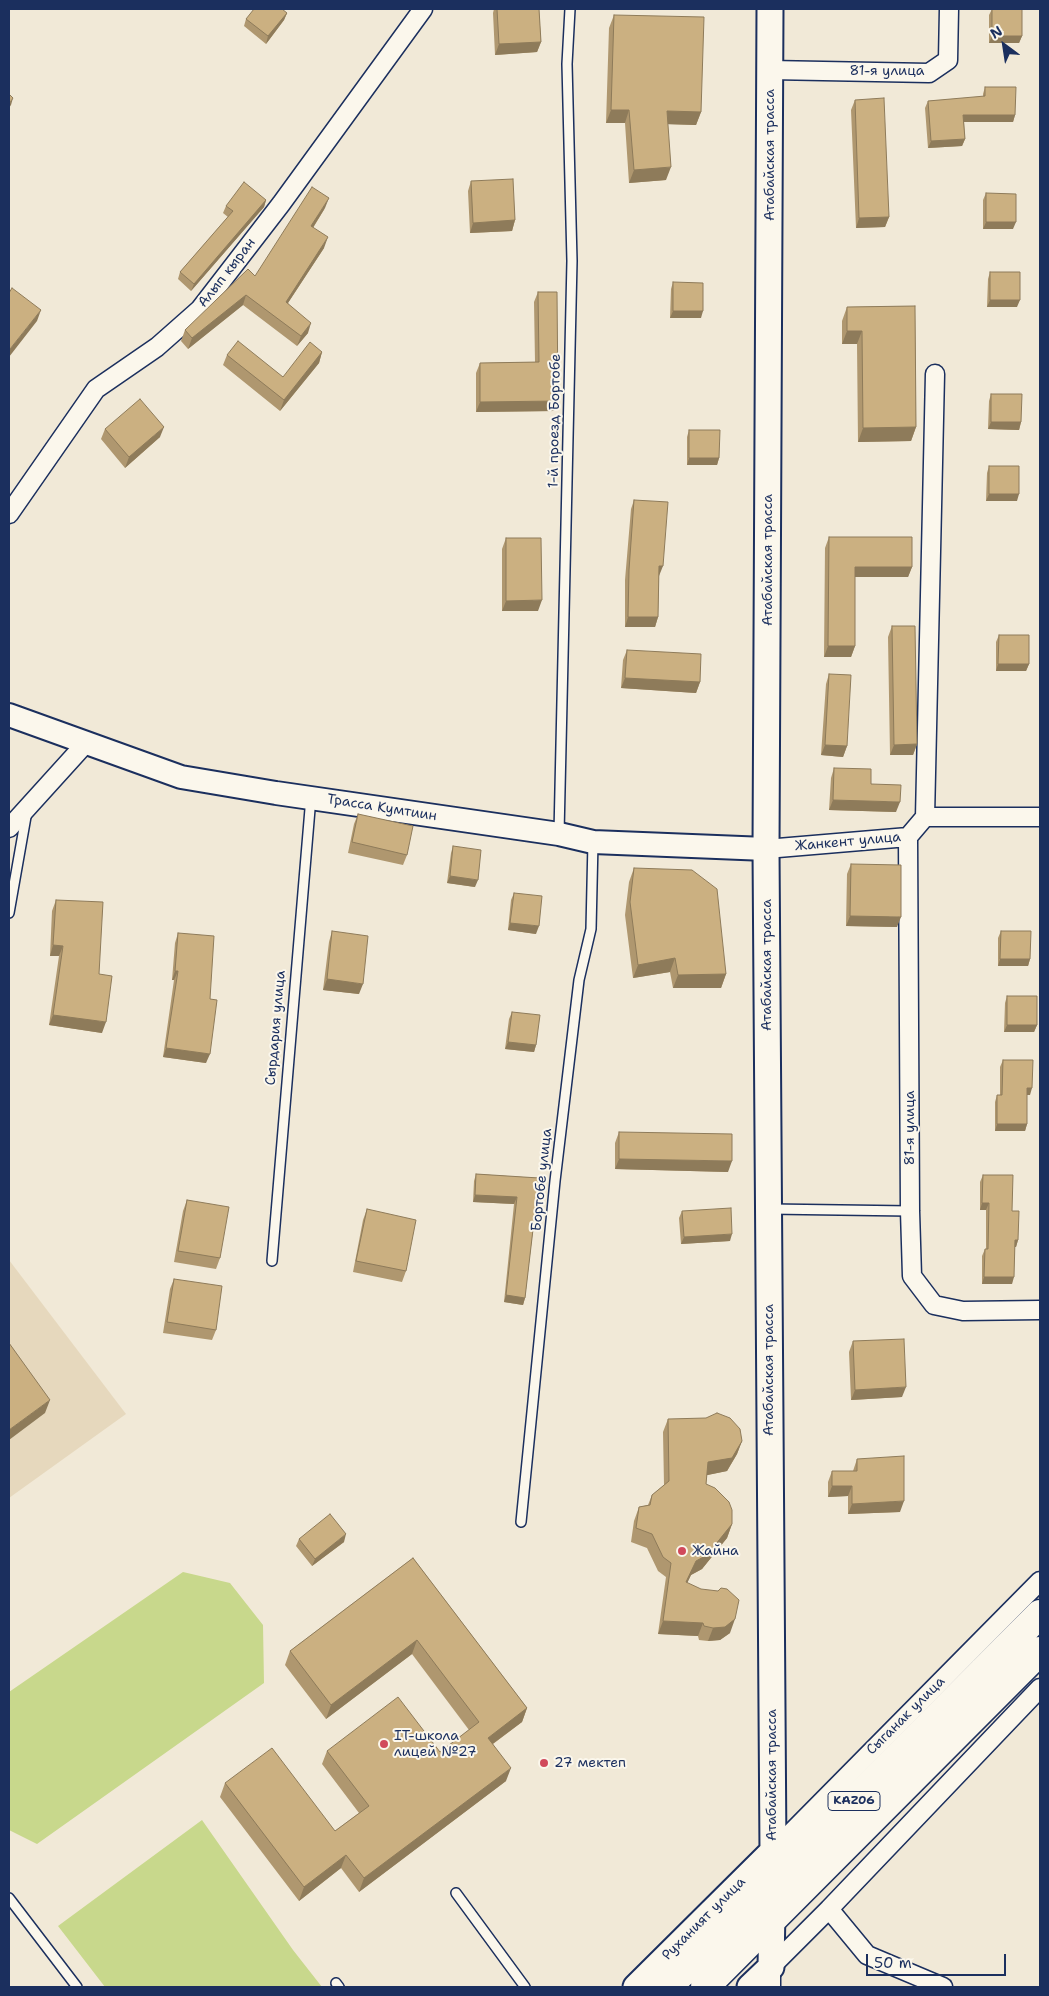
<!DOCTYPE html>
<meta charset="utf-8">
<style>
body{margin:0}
#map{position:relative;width:1049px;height:1996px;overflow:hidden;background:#f1e9d7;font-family:"Shantell Sans",sans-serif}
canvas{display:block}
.frame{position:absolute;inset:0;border:10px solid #1b2f5e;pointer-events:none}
.north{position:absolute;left:979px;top:20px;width:50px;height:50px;-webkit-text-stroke:4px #fbf7ec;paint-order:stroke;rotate:329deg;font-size:14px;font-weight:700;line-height:20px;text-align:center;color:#1b2f5e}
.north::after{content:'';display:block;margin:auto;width:18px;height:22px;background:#1b2f5e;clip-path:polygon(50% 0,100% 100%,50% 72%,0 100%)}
.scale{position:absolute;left:866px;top:1954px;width:140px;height:22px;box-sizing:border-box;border:2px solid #1b2f5e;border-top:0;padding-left:6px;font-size:15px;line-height:18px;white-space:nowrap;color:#1b2f5e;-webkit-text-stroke:4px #fbf7ec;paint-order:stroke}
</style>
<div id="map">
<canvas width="1049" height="1996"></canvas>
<div class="frame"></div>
<div class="north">N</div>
<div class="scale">50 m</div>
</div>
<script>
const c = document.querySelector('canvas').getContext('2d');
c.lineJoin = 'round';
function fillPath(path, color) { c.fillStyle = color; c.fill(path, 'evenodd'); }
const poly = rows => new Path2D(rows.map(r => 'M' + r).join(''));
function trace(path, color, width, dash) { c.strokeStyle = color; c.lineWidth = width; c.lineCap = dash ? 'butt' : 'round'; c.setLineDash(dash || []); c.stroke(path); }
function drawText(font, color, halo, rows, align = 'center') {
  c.font = font + ' "Shantell Sans",sans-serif'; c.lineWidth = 4; c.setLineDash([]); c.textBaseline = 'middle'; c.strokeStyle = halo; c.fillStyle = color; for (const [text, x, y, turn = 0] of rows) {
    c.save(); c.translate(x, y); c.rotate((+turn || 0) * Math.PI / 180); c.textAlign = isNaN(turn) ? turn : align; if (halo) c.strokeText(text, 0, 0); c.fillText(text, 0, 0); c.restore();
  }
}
fillPath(poly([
 [9,1260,126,1414,9,1498]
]), '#e6d8bd');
fillPath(poly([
 [183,1572,230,1583,263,1625,264,1683,37,1844,9,1830,9,1692],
 [202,1820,293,1950,322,1987,105,1987,58,1926]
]), '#c8d88c');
const service = poly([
 [559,833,572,261,567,64,570,9],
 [9,913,27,811],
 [770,1209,910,1211],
 [272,1261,311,797],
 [521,1522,555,1181,579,980,591,929,593,842],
 [456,1893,525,1987],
 [9,1898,77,1987],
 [336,1983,339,1987]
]);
const minor = poly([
 [770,70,929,73,948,60,949,9],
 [9,514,96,389,157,347,200,309,281,204,423,9],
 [925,817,935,374],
 [9,828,86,743],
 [908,837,910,1211,912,1276,934,1305,963,1311,1040,1310],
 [766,849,908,837,925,817,1040,817],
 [773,1851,1040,1581],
 [829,1909,867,1955,943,1987],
 [771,1987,771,1967,829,1909,1040,1688]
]);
const tertiary = poly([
 [9,715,181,777,276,793,559,834,593,842,766,849]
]);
const secondary = poly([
 [636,1987,773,1851],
 [750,1987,771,1967,773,1851,766,849,770,9]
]);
const trunk = poly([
 [668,1987,1040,1614],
 [705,1987,1040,1651]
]);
trace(service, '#1b2f5e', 12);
trace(minor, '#1b2f5e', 21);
trace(tertiary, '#1b2f5e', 26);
trace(secondary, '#1b2f5e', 29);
trace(trunk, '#1b2f5e', 31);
trace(service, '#fbf7ec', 9);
trace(minor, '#fbf7ec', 18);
trace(tertiary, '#fbf7ec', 22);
trace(secondary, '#fbf7ec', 25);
trace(trunk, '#fbf7ec', 28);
fillPath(poly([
 [494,9,539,9,541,42,537,52,495,55,493,13],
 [992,9,1022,9,1022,36,1019,43,989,43,989,15],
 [287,13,284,20,266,44,244,26,246,19],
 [614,15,701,112,696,125,668,124,666,180,629,183,625,123,606,123,609,28],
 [985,87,1015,115,1013,122,964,122,965,139,962,146,928,148,925,108,928,101,983,97,983,94],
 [855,100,889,217,885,227,856,228,851,110],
 [471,181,515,220,512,231,470,233,468,191],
 [986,193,1013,229,983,229,983,200],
 [266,200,264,207,191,291,178,279,180,272,228,217,223,213,226,206],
 [325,208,313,228,324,248,288,303,308,333,297,346,243,305,188,349,181,341,185,330,255,276],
 [990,272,1017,307,987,307,988,279],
 [673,282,701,318,670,318,671,289],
 [538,292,554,411,476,412,476,373,480,363,535,362,534,302],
 [915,306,916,427,911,441,858,442,857,344,842,344,842,321,847,307],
 [322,352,319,363,280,411,223,365,227,355,283,377],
 [991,394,1021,422,1019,430,988,429,989,401],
 [105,429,160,437,125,468,101,439],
 [689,430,719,458,717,465,687,465,687,437],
 [989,466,1017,501,986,501,987,473],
 [634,500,659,576,658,617,655,627,625,627,625,580,631,509],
 [829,537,912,567,908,577,855,577,855,646,851,657,824,657,825,548],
 [506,538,538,611,502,611,502,549],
 [892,626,917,744,913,755,890,755,888,637],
 [999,635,1029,664,1026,671,996,671,996,642],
 [627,650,700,682,696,693,621,688,623,660],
 [829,674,847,746,843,757,821,755,826,684],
 [834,768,871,784,896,812,829,810,831,778],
 [358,814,407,855,403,865,348,853,354,824],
 [453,846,475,887,447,883,451,853],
 [851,864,897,927,846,926,847,874],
 [634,868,726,974,721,988,673,988,670,972,633,978,625,915,629,882],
 [514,893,536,934,508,930,511,900],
 [56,900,102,1033,49,1025,59,956,50,956,52,911],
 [332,931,359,994,323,990,329,942],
 [1001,931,1030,959,1028,966,998,966,998,938],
 [178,933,210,999,206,1063,163,1057,174,980,172,980,175,943],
 [1007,996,1037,1025,1034,1032,1004,1032,1005,1003],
 [512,1012,536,1045,534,1052,505,1049,509,1019],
 [1003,1060,1030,1095,1027,1095,1027,1124,1025,1131,995,1131,995,1102,997,1095,1000,1095,1000,1067],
 [619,1132,728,1172,615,1169,615,1143],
 [476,1174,539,1178,525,1298,523,1305,504,1302,514,1204,473,1202,474,1181],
 [983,1175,1012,1211,1018,1240,1016,1247,1015,1247,1012,1284,982,1284,982,1256,985,1249,986,1249,986,1210,980,1210,980,1182],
 [187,1200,220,1258,216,1269,174,1262,183,1211],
 [367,1209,406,1271,402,1282,353,1272,363,1220],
 [682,1211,730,1241,681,1244,679,1218],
 [174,1279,216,1330,212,1340,163,1333,170,1289],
 [853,1341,902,1397,851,1400,849,1352],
 [668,1419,742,1441,737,1454,727,1471,707,1475,706,1484,732,1524,727,1538,702,1569,691,1575,687,1583,730,1633,720,1640,708,1641,699,1640,698,1636,658,1634,666,1577,658,1571,647,1548,631,1542,634,1521,639,1507,648,1505,652,1495,664,1485,663,1432],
 [857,1459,900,1512,848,1514,848,1496,828,1497,828,1482,832,1471,853,1471],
 [299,1539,344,1542,312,1566,296,1546],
 [413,1558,527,1708,522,1722,493,1744,506,1781,359,1892,341,1868,299,1901,220,1797,225,1783,335,1831,359,1813,322,1764,327,1751,440,1752,469,1730,412,1654,326,1719,285,1665,290,1651]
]), '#af976f');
fillPath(poly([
 [287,13,284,20,266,44,268,36],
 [992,36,1022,36,1019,43,989,43],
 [541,42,537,52,495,55,499,44],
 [13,98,11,105,9,108,9,104],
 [611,110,629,110,625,123,606,123],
 [667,111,701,112,696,125,662,124],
 [963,115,1015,115,1013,122,961,122],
 [965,139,962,146,928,148,931,141],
 [671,167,666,180,629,183,634,170],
 [329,198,325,208,307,237,311,226],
 [266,200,264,207,191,291,194,284],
 [889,217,885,227,856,228,859,218],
 [515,220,512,231,470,233,473,223],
 [986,222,1016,222,1013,229,983,229],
 [328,237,324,248,282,312,286,302],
 [246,295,243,305,188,349,192,338],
 [990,300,1020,300,1017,307,987,307],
 [41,310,37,321,9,357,9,354,10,349],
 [673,311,703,311,701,318,670,318],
 [311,323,308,333,297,346,301,336],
 [847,331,862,331,857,344,842,344],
 [322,352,319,363,280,411,284,400],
 [558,401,554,411,476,412,480,402],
 [991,422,1021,422,1019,430,988,429],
 [164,427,160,437,125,468,129,457],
 [916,427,911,441,858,442,863,428],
 [689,458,719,458,717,465,687,465],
 [989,494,1019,494,1017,501,986,501],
 [659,566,663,566,659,576,655,575],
 [855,567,912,567,908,577,851,577],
 [542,600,538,611,502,611,506,601],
 [628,617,658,617,655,627,625,627],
 [828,646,855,646,851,657,824,657],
 [998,664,1029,664,1026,671,996,671],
 [625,678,700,682,696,693,621,688],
 [917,744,913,755,890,755,894,745],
 [825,745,847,746,843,757,821,755],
 [833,800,900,802,896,812,829,810],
 [450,876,478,880,475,887,447,883],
 [850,916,901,917,897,927,846,926],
 [510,923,539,926,536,934,508,930],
 [53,945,63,946,59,956,50,956],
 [675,958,670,972,633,978,638,965],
 [1000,959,1030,959,1028,966,998,966],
 [175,971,178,971,174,980,172,980],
 [726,974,721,988,673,988,678,975],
 [327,979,363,984,359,994,323,990],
 [53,1015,106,1022,102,1033,49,1025],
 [1007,1025,1037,1025,1034,1032,1004,1032],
 [508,1042,536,1045,534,1052,505,1049],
 [166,1048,210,1054,206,1063,163,1057],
 [1027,1088,1032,1088,1030,1095,1025,1095],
 [997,1124,1027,1124,1025,1131,995,1131],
 [619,1159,732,1161,728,1172,615,1169],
 [475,1195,517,1197,514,1204,473,1202],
 [982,1203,989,1203,986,1210,980,1210],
 [732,1234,730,1241,681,1244,684,1237],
 [1015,1240,1018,1240,1016,1247,1012,1247],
 [984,1277,1014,1277,1012,1284,982,1284],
 [506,1295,525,1298,523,1305,504,1302],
 [906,1387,902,1397,851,1400,855,1390],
 [50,1400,45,1413,9,1440,9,1430],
 [742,1441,737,1454,727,1471,703,1476,708,1462],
 [832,1486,852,1486,848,1496,828,1497],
 [904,1501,900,1512,848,1514,852,1504],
 [732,1524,727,1538,702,1569,691,1575,681,1596,686,1582,696,1561],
 [346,1534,344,1542,312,1566,315,1559],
 [735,1619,730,1633,720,1640,708,1641,713,1628],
 [663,1621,703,1623,698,1636,658,1634],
 [417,1640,412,1654,326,1719,331,1705],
 [527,1708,522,1722,483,1751,488,1738],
 [511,1768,506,1781,359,1892,364,1878],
 [346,1855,341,1868,299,1901,304,1887]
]), '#8e7b5a');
const building = poly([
 [254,9,282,9,287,13,268,36,246,19,254,9],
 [497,9,539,9,541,42,499,44,497,9],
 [992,9,1022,9,1022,36,992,36,992,9],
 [614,15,704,17,701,112,667,111,671,167,634,170,629,110,611,110,614,15],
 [985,87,1016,87,1015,115,963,115,965,139,931,141,928,101,985,96,985,87],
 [9,94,13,98,9,104,9,94],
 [884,98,889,217,859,218,855,100,884,98],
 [513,179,515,220,473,223,471,181,513,179],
 [244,182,266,200,194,284,180,272,233,211,226,206,244,182],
 [312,187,329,198,311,226,328,237,286,302,311,323,301,336,246,295,192,338,185,330,248,269,255,276,312,187],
 [986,193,1016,194,1016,222,986,222,986,193],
 [990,272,1020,272,1020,300,990,300,990,272],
 [673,282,703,283,703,311,673,311,673,282],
 [12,288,41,310,10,349,9,348,9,293,12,288],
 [538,292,557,292,558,401,480,402,480,363,539,362,538,292],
 [915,306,916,427,863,428,862,331,847,331,847,307,915,306],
 [238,341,283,377,310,342,322,352,284,400,227,355,238,341],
 [991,394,1022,394,1021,422,991,422,991,394],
 [140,399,164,427,129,457,105,429,140,399],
 [689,430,720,430,719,458,689,458,689,430],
 [989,466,1019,466,1019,494,989,494,989,466],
 [634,500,668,502,663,566,659,566,658,617,628,617,629,570,634,500],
 [829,537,912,537,912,567,855,567,855,646,828,646,829,537],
 [506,538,541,538,542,600,506,601,506,538],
 [892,626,915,626,917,744,894,745,892,626],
 [999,635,1029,635,1029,664,998,664,999,635],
 [627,650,701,654,700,682,625,678,627,650],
 [829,674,851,675,847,746,825,745,829,674],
 [834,768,871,769,871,784,901,785,900,802,833,800,834,768],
 [358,814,413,826,407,855,352,842,358,814],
 [453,846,481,850,478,880,450,876,453,846],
 [851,864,901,865,901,917,850,916,851,864],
 [634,868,692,870,717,889,726,974,678,975,675,958,638,965,630,902,634,868],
 [514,893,542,896,539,926,510,923,514,893],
 [56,900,103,902,99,974,112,976,106,1022,53,1015,63,946,53,945,56,900],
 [332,931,368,936,363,984,327,979,332,931],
 [1001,931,1031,931,1030,959,1000,959,1001,931],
 [178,933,214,936,210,999,217,1000,210,1054,166,1048,178,971,175,971,178,933],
 [1007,996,1037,996,1037,1025,1007,1025,1007,996],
 [512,1012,540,1015,536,1045,508,1042,512,1012],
 [1003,1060,1033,1060,1032,1088,1027,1088,1027,1124,997,1124,997,1095,1002,1095,1003,1060],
 [619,1132,732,1134,732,1161,619,1159,619,1132],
 [476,1174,539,1178,525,1298,506,1295,517,1197,475,1195,476,1174],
 [983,1175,1013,1175,1012,1211,1019,1211,1018,1240,1015,1240,1014,1277,984,1277,985,1249,988,1249,989,1203,982,1203,983,1175],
 [187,1200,229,1207,220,1258,178,1251,187,1200],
 [731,1208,732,1234,684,1237,682,1211,731,1208],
 [367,1209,416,1220,406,1271,356,1261,367,1209],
 [174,1279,222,1286,216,1330,167,1322,174,1279],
 [904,1339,906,1387,855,1390,853,1341,904,1339],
 [9,1343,50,1400,9,1430,9,1343],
 [717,1413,730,1418,740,1429,742,1441,732,1458,708,1462,706,1484,715,1488,729,1502,732,1510,732,1524,707,1555,696,1561,686,1582,701,1589,718,1591,721,1588,727,1589,739,1600,735,1619,725,1627,713,1628,704,1626,703,1623,663,1621,671,1563,663,1557,652,1534,636,1528,639,1507,650,1505,652,1495,669,1481,668,1419,706,1418,717,1413],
 [904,1456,904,1501,852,1504,852,1486,832,1486,832,1471,857,1471,857,1459,904,1456],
 [330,1514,346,1534,315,1559,299,1539,330,1514],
 [413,1558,527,1708,488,1738,511,1768,364,1878,346,1855,304,1887,225,1783,272,1748,335,1831,369,1806,327,1751,398,1697,440,1752,479,1722,417,1640,331,1705,290,1651,413,1558]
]);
fillPath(building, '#cbb081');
trace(building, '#8e7b5a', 1);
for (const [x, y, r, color] of [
 [682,1551,5,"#d1495b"],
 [384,1744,5,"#d1495b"],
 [544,1763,5,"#d1495b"]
]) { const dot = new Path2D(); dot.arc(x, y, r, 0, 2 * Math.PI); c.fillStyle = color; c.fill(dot); trace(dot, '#fbf7ec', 2); }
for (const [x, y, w] of [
 [854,1801,52]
]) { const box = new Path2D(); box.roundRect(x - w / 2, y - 9.5, w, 19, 4); c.fillStyle = '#fbf7ec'; c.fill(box); trace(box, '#1b2f5e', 1); }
drawText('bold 12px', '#1b2f5e', null, [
 ["KАZ06",854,1801]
]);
drawText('14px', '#1b2f5e', '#fbf7ec', [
 ["81-я улица",887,71],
 ["Атабайская трасса",770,155,-90],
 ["Алып кыран",227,273,-52],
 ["1-й проезд Бортобе",555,421,-89],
 ["Атабайская трасса",768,560,-90],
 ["Трасса Кумтиин",382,808,9],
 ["Жанкент улица",848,842,-5],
 ["Атабайская трасса",767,965,-90],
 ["Сырдария улица",276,1028,-85],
 ["81-я улица",910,1128,-90],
 ["Бортобе улица",542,1180,-84],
 ["Атабайская трасса",769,1370,-90],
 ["Сыганак улица",906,1716,-45],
 ["Атабайская трасса",772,1775,-90],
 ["Руханият улица",704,1919,-45]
]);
drawText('14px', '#1b2f5e', '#fbf7ec', [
 ["Жайна",692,1551],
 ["IT-школа",394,1736],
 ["лицей №27",394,1752],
 ["27 мектеп",554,1763]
], 'left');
</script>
